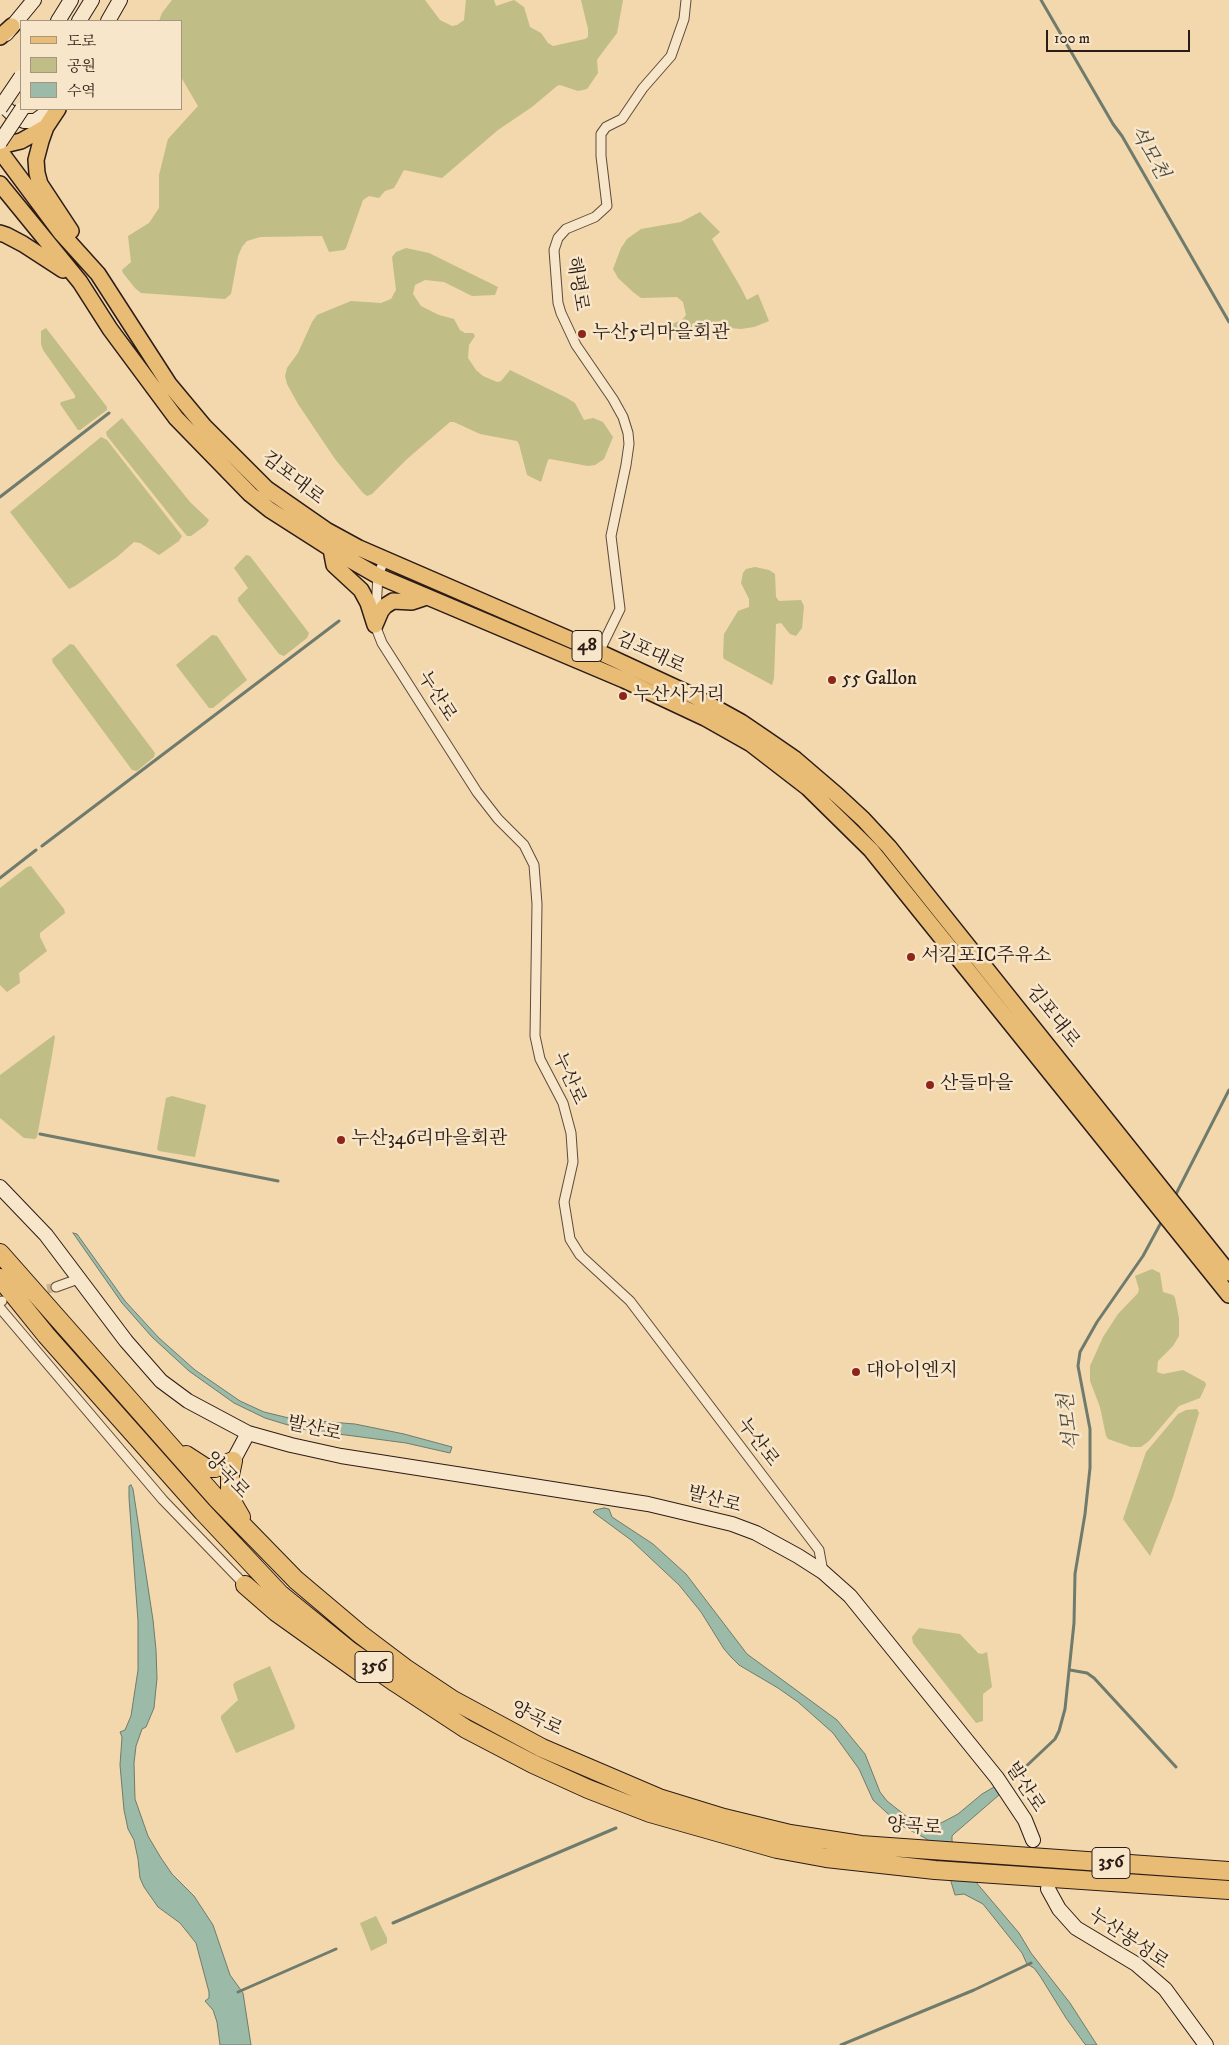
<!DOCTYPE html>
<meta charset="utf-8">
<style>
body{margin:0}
#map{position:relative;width:1229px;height:2045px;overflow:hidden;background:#f2d8ac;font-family:"IM FELL DW Pica","Noto Serif KR",serif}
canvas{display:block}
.legend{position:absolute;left:20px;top:20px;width:162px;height:90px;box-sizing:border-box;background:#f7e6c9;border:1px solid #a69581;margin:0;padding:6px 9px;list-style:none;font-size:15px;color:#2c1c16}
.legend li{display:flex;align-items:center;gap:10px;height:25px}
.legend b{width:25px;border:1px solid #a69581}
.scale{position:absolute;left:1046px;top:30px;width:144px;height:22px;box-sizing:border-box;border:2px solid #2c1c16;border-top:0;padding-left:6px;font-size:15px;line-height:18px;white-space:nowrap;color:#2c1c16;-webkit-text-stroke:4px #f7e6c9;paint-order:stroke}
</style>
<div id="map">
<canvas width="1229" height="2045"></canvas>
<ul class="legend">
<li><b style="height:6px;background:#e9bc76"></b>도로</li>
<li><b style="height:14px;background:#c0bd86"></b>공원</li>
<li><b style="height:14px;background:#9bbaa7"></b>수역</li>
</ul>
<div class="scale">100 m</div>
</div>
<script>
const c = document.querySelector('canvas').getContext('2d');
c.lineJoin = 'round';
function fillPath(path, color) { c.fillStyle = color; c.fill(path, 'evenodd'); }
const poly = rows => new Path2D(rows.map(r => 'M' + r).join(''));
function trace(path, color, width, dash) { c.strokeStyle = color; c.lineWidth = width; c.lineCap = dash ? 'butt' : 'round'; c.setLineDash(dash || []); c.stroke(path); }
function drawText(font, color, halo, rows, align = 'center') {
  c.font = font + ' "IM FELL DW Pica","Noto Serif KR",serif'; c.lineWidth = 5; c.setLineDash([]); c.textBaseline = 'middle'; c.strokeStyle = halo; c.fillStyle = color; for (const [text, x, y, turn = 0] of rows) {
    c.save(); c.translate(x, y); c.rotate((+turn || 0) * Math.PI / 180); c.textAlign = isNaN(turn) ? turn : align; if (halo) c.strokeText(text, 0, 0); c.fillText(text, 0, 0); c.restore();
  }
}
fillPath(poly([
 [172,0,425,0,440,20,452,26,457,25,464,20,466,0,494,0,496,6,514,0,524,7,530,27,541,33,548,43,553,46,585,39,588,37,588,29,581,0,623,0,617,33,599,57,597,60,598,73,587,89,578,91,560,85,557,86,532,107,498,130,442,178,404,170,394,188,385,191,379,198,369,196,363,200,346,248,344,250,329,252,322,236,260,237,247,241,242,247,238,256,231,294,225,299,141,293,135,288,123,273,122,270,131,262,128,236,149,223,159,208,159,175,168,139,198,106,181,77,181,21,159,21,162,13],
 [700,212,720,232,712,239,740,286,747,300,758,294,769,321,754,327,741,329,700,325,665,333,658,332,650,328,641,328,641,325,649,323,662,328,682,320,686,315,683,302,677,297,641,298,633,292,618,278,613,269,621,248,627,239,641,229,681,222],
 [406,248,429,253,498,287,495,295,472,296,444,282,425,280,415,285,413,294,421,306,439,315,454,319,460,330,465,333,473,333,475,336,469,345,468,358,476,370,483,376,497,382,501,381,510,370,567,398,575,403,584,420,593,418,603,422,613,437,604,459,595,465,588,466,550,459,548,460,541,482,527,475,519,444,517,441,480,434,454,422,450,422,407,459,372,494,367,496,363,493,335,459,298,404,287,384,285,376,287,368,298,353,312,322,317,315,351,301,381,303,391,299,396,290,392,257,396,252],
 [46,328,107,407,107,410,80,430,78,430,60,404,61,402,75,398,75,395,43,350,41,344,41,331],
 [122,418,190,502,209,520,206,525,191,536,187,536,177,524,107,436,106,432],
 [101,437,107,440,182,536,179,541,159,555,140,543,134,542,117,557,75,586,69,589,10,512],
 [246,555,250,556,309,633,307,638,284,656,279,654,238,601,238,598,248,588,234,568],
 [755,567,769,570,775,574,776,597,779,601,801,600,804,606,802,628,796,636,790,634,781,623,776,624,774,678,772,685,724,659,723,656,724,634,738,611,749,607,749,599,741,583,743,573,746,569],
 [212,635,217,636,247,680,213,708,209,708,176,665],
 [70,644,74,645,155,753,154,757,137,771,132,770,53,663,52,659],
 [31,866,64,909,65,913,40,933,40,937,47,951,19,973,20,983,7,992,0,985,0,888,27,867],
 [54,1035,55,1037,51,1061,37,1137,35,1139,24,1138,0,1118,0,1075],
 [172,1096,206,1105,195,1157,159,1151,157,1149,166,1098],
 [1152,1269,1160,1273,1163,1292,1173,1295,1175,1298,1179,1318,1179,1336,1173,1346,1158,1361,1157,1372,1163,1374,1183,1370,1205,1382,1206,1385,1200,1398,1179,1406,1149,1441,1141,1447,1131,1447,1108,1439,1106,1436,1100,1407,1090,1381,1090,1366,1103,1337,1118,1314,1138,1293,1139,1289,1135,1276],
 [1197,1409,1199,1413,1173,1497,1150,1556,1123,1519,1146,1452,1178,1414,1186,1410],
 [919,1628,960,1634,978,1653,982,1654,987,1652,992,1687,983,1694,983,1721,976,1723,913,1643,912,1637],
 [270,1666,295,1726,294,1729,236,1753,221,1719,221,1716,238,1700,233,1685,235,1682],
 [376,1916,387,1938,387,1943,371,1951,360,1923]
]), '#c0bd86');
const water = poly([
 [73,1233,77,1234,125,1301,159,1338,195,1370,240,1401,264,1412,293,1419,355,1424,404,1434,452,1447,450,1453,406,1443,301,1429,265,1418,234,1403,189,1371,152,1337,122,1303,73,1233],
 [131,1485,133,1489,153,1620,156,1650,157,1678,154,1708,146,1727,142,1729,136,1746,134,1763,135,1799,148,1836,161,1858,172,1874,194,1896,213,1925,230,1975,243,1993,251,2045,220,2045,217,2022,213,2010,205,2001,209,1998,209,1992,196,1943,180,1923,158,1907,144,1887,140,1878,138,1859,134,1840,128,1829,124,1810,120,1765,122,1737,120,1732,125,1730,131,1716,138,1670,138,1621,129,1498,129,1486,131,1485],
 [604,1508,609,1509,612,1517,653,1544,686,1574,747,1654,837,1720,865,1754,880,1792,887,1801,911,1820,925,1825,934,1826,943,1822,958,1814,982,1794,994,1787,999,1795,955,1833,952,1836,952,1841,963,1863,975,1881,1019,1933,1031,1953,1070,2003,1097,2045,1086,2045,1084,2043,1066,2018,1040,1976,1034,1968,1027,1964,1022,1953,983,1904,964,1894,955,1895,949,1875,933,1844,925,1838,900,1825,873,1800,859,1769,833,1733,798,1702,778,1688,739,1665,731,1657,724,1649,701,1612,679,1585,631,1540,593,1512,595,1510,604,1508]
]);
fillPath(water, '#9bbaa7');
trace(water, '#6f7b6d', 1);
trace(poly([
 [1041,0,1113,124,1122,136,1229,322],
 [0,497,109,413],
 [42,846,339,621],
 [0,878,36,850],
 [40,1134,278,1181],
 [1175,1196,1229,1090],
 [1070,1670,1087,1673,1094,1678,1176,1767],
 [1019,1773,1055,1739,1059,1731,1065,1709,1074,1623,1075,1574,1085,1514,1090,1468,1090,1429,1078,1366,1080,1352,1097,1322,1143,1256,1163,1219],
 [393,1923,616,1828],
 [238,1992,336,1949],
 [841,2045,974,1990,1031,1963]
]), '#6f7b6d', 3);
trace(poly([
 [34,1292,56,1287]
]), '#cab28e', 9, [9, 4.5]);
const street = poly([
 [384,560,378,576,375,625,382,643,477,792,498,819,524,845,534,865,537,904,535,1036,540,1059,563,1103,571,1133,573,1162,564,1202,570,1239,580,1255,630,1301,819,1550,823,1572],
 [597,656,620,609,611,536,626,465,629,444,628,433,623,417,613,399,576,345,561,313,558,303,554,250,558,238,566,229,595,217,607,206,601,156,601,134,606,127,622,119,643,88,671,56,684,19,686,0],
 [56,1287,81,1278],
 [0,1302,2,1301],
 [0,1308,163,1500,245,1585]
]);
const secondary = poly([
 [58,21,71,0],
 [79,21,92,0],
 [108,21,120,0],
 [6,34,34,0],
 [0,102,12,114,24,121,35,121,52,109],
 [0,1187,46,1235,126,1341,161,1381,188,1401,248,1433,233,1461],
 [248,1433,291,1445,341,1456,648,1504,732,1524,756,1533,798,1556,823,1572,850,1596,997,1778,1025,1820,1033,1840],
 [1048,1889,1059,1909,1076,1928,1136,1964,1165,1989,1206,2045]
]);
const primary = poly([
 [0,37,12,26],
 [58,109,46,127,41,141,36,160,37,173,40,184,71,231],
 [0,146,21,141,46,127],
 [0,151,61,233,98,274,169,384,204,426,267,489,326,530,359,548,599,652,694,696,741,722,766,739,795,759,837,795,863,819,889,847,1229,1273],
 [0,184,80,282,110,329,176,418,250,494,270,510,331,549,378,576,624,680,705,718,751,744,808,788,871,850,1229,1295],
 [0,233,6,235,23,244,63,270],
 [331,549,334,565,361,590,368,603,375,625],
 [375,625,381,611,385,606,393,601,412,602,427,597]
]);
const highway = poly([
 [0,1253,218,1500,296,1580,360,1634,405,1668,453,1700,542,1748,659,1798,724,1818,790,1834,861,1845,1229,1871],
 [0,1278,46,1335,203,1512,280,1594,350,1651,396,1683,466,1729,533,1764,588,1789,650,1813,777,1849,826,1858,935,1870,1229,1890],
 [186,1455,206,1468,215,1468,233,1461],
 [233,1461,230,1475,230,1492,234,1505,241,1517],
 [245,1585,276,1612,360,1672]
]);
trace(street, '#5e4b3c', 11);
trace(secondary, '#2c1c16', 16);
trace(primary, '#2c1c16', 18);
trace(highway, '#2c1c16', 20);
trace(street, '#f7e6c9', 9);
trace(secondary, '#f7e6c9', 14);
trace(primary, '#e9bc76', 15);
trace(highway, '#e9bc76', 18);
const secondaryBridge = poly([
 [0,108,21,77],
 [0,142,22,109]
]);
trace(secondaryBridge, '#2c1c16', 16, []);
trace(secondaryBridge, '#f7e6c9', 14);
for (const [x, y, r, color] of [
 [582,334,5,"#8f2418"],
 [832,680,5,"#8f2418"],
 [623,696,5,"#8f2418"],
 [911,957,5,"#8f2418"],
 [930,1085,5,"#8f2418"],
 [341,1140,5,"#8f2418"],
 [856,1372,5,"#8f2418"]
]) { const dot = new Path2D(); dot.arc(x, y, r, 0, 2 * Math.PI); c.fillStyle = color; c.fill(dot); trace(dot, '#f7e6c9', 2); }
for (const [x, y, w] of [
 [587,646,30],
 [374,1667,38],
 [1111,1863,38]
]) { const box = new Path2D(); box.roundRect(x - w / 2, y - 15.5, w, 31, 4); c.fillStyle = '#f7e6c9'; c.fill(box); trace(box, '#2c1c16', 1); }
drawText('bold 18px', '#2c1c16', null, [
 ["48",587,646],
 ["356",374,1667],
 ["356",1111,1863]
]);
drawText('19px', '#2c1c16', '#f7e6c9', [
 ["해평로",576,284,81],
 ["김포대로",292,479,38],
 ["김포대로",650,654,25],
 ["누산로",436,697,58],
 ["김포대로",1052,1017,52],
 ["누산로",568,1079,66],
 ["발산로",314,1430,13],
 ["누산로",757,1443,53],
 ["양곡로",226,1476,47],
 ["발산로",714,1501,15],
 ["양곡로",536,1720,26],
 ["발산로",1024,1788,57],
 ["양곡로",914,1828,4],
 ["누산봉성로",1128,1940,34]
]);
drawText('19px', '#2c1c16', '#f7e6c9', [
 ["누산5리마을회관",592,334],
 ["55 Gallon",842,680],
 ["누산사거리",633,696],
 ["서김포IC주유소",921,957],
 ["산들마을",940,1085],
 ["누산346리마을회관",351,1140],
 ["대아이엔지",866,1372]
], 'left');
drawText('italic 20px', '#4d4b42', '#f7e6c9', [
 ["석모천",1148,153,60],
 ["석모천",1071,1422,-97]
]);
</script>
